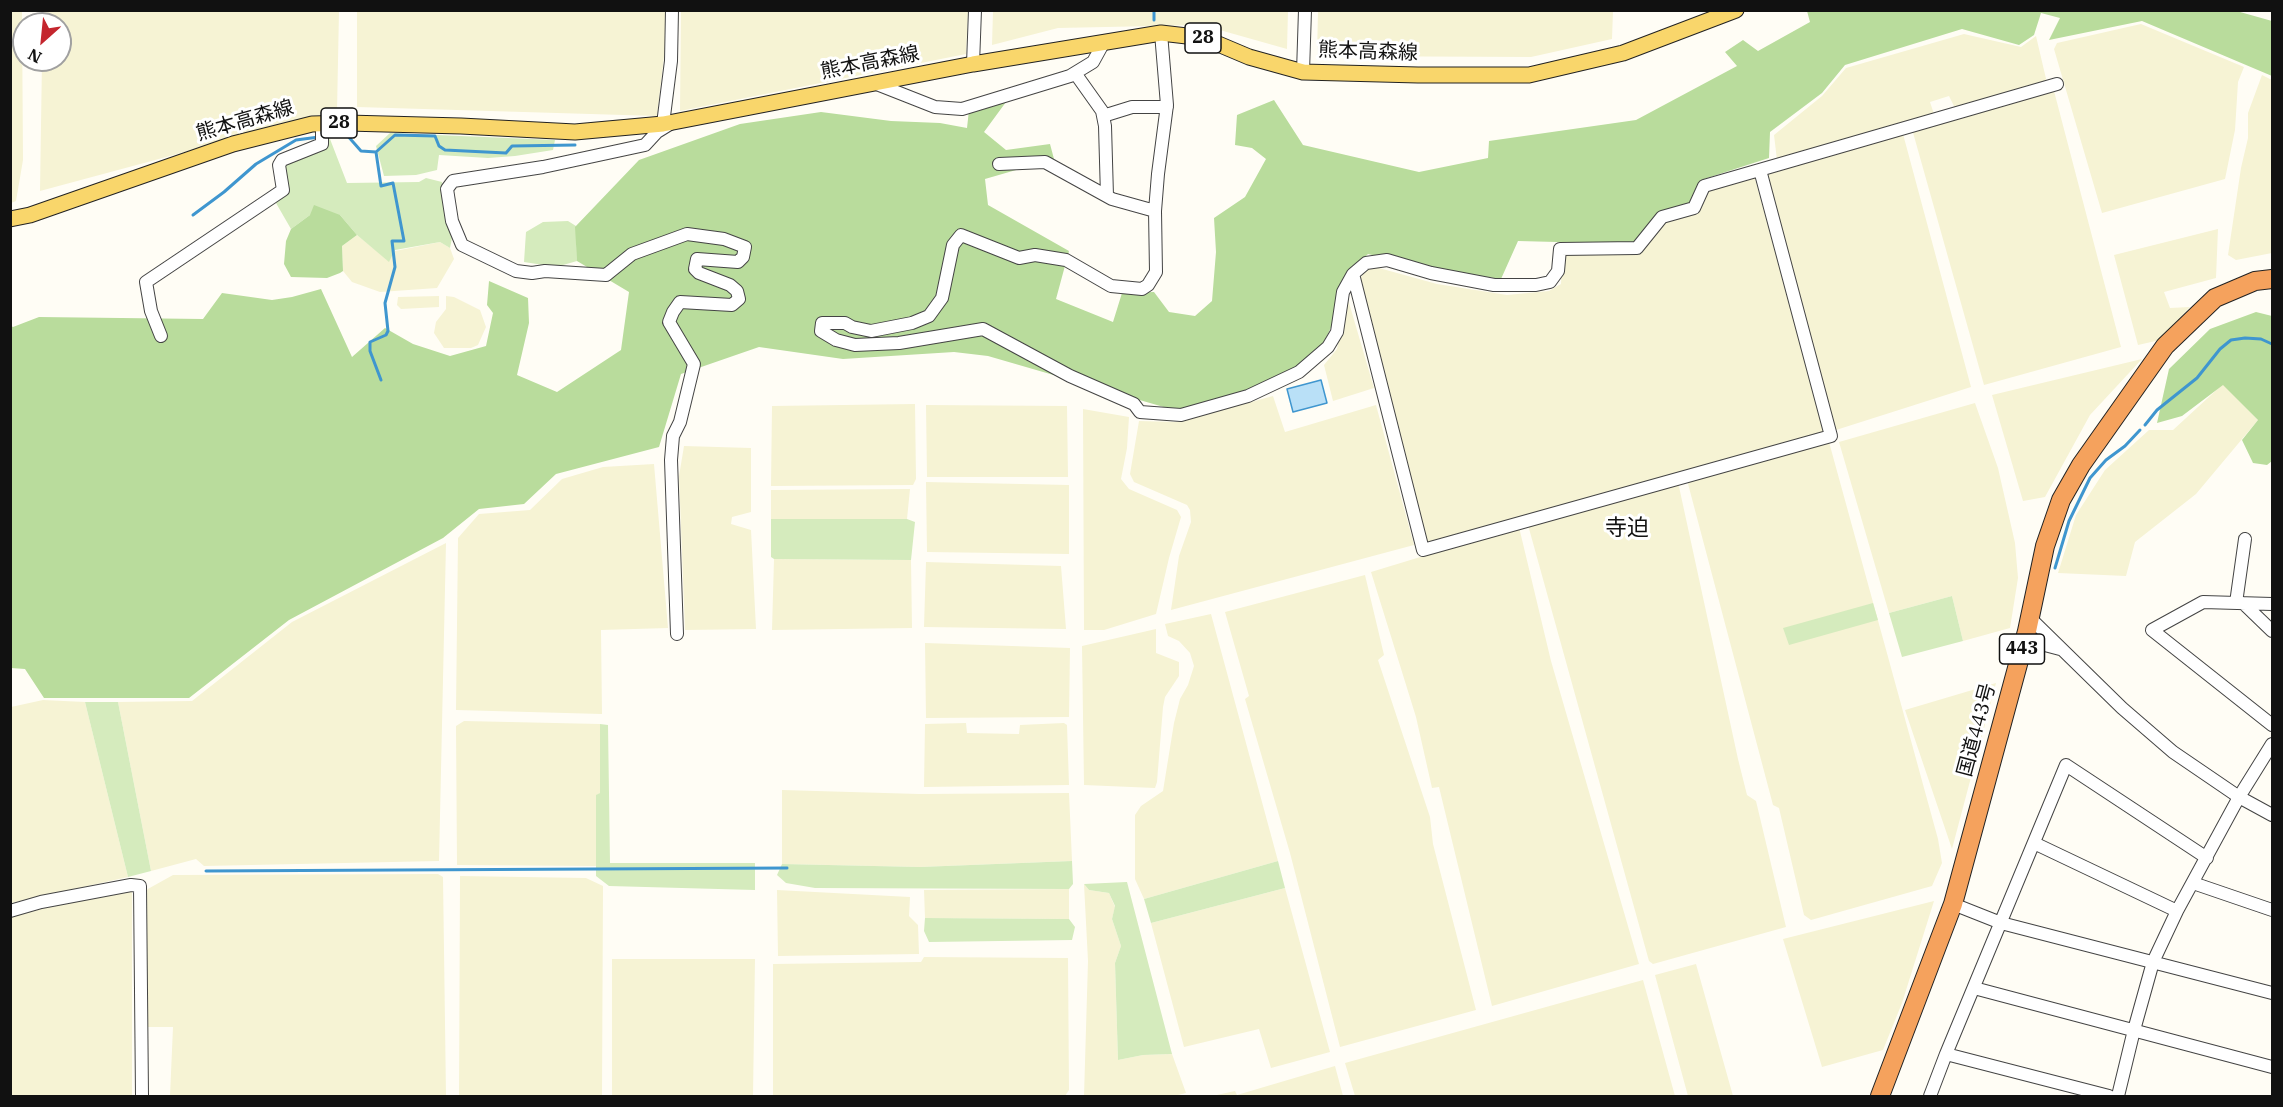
<!DOCTYPE html>
<meta charset="utf-8">
<style>
body{margin:0}
#map{position:relative;width:2283px;height:1107px;overflow:hidden;background:#fffdf5;font-family:"IBM Plex Serif",serif}
canvas{display:block}
.frame{position:absolute;inset:0;border:12px solid #111;pointer-events:none}
.north{position:absolute;left:12px;top:12px;width:60px;height:60px;box-sizing:border-box;background:#fff;border:2px solid #a0a0a0;border-radius:50%;rotate:207deg;font-size:16px;font-weight:700;line-height:24px;text-align:center;color:#111}
.north::after{content:'';display:block;margin:auto;width:21px;height:27px;background:#c4262e;clip-path:polygon(50% 0,100% 100%,50% 72%,0 100%)}
</style>
<div id="map">
<canvas width="2283" height="1107"></canvas>
<div class="frame"></div>
<div class="north">N</div>
</div>
<script>
const c = document.querySelector('canvas').getContext('2d');
c.lineJoin = 'round';
function fillPath(path, color) { c.fillStyle = color; c.fill(path, 'evenodd'); }
const poly = rows => new Path2D(rows.map(r => 'M' + r).join(''));
function trace(path, color, width, dash) { c.strokeStyle = color; c.lineWidth = width; c.lineCap = dash ? 'butt' : 'round'; c.setLineDash(dash || []); c.stroke(path); }
function drawText(font, color, halo, rows, align = 'center') {
  c.font = font + ' "IBM Plex Serif","Noto Sans JP",serif'; c.lineWidth = 6; c.setLineDash([]); c.textBaseline = 'middle'; c.strokeStyle = halo; c.fillStyle = color; for (const [text, x, y, turn = 0] of rows) {
    c.save(); c.translate(x, y); c.rotate((+turn || 0) * Math.PI / 180); c.textAlign = isNaN(turn) ? turn : align; if (halo) c.strokeText(text, 0, 0); c.fillText(text, 0, 0); c.restore();
  }
}
fillPath(poly([
 [11,10,22,11,23,160,16,201,11,203],
 [43,11,339,11,337,111,40,191,42,60,60,60,60,24,43,24],
 [357,11,665,11,665,48,657,116,357,107],
 [681,11,968,11,966,54,680,111],
 [993,11,1288,11,1287,49,1202,25,1058,28,992,45],
 [1318,11,1613,11,1612,39,1531,57,1317,56],
 [2141,24,2244,67,2238,82,2235,130,2225,179,2102,213,2054,49,2057,43],
 [1964,34,2021,47,2036,36,2047,83,1955,108,1949,96,1930,102,1934,114,1777,160,1774,135,1822,96,1846,68],
 [2262,75,2272,80,2272,253,2236,260,2228,255,2241,168,2248,138,2248,113],
 [2054,91,2121,347,1984,385,1912,129],
 [1903,134,1971,387,1836,430,1766,173],
 [1754,175,1825,432,1427,544,1359,281,1368,265,1437,284,1507,295,1549,291,1561,284,1562,255,1639,252,1668,220,1707,191],
 [2218,229,2216,278,2164,292,2170,308,2190,307,2160,340,2138,345,2114,255],
 [357,235,389,261,395,251,440,242,450,248,454,259,437,288,380,292,352,282,343,271,342,246],
 [439,296,439,307,401,309,397,305,398,297],
 [446,296,454,297,480,310,486,327,478,345,471,348,444,348,434,333,436,322,446,309],
 [1347,296,1374,388,1333,401,1324,365,1337,349],
 [2142,359,2090,415,2045,497,2023,501,1992,395],
 [2223,384,2258,420,2196,494,2135,542,2126,576,2058,573,2076,515,2105,470,2149,430,2173,430],
 [1273,396,1285,432,1376,405,1414,545,1171,610,1179,556,1191,522,1190,510,1187,505,1134,482,1130,474,1139,421,1178,422],
 [1975,403,1998,468,2015,543,2018,578,2010,628,1963,641,1952,596,1889,613,1839,442],
 [915,404,916,479,913,485,771,486,772,406],
 [926,405,1067,406,1068,477,927,477],
 [1083,409,1129,417,1127,448,1121,479,1129,489,1177,510,1181,517,1169,558,1156,614,1104,630,1084,630],
 [1829,442,1938,839,1942,863,1932,886,1811,920,1804,915,1779,808,1773,805,1687,480],
 [684,446,751,448,751,512,732,517,731,524,751,530,756,629,685,630,679,476],
 [654,464,668,628,601,630,602,714,456,710,458,538,479,514,530,510,562,479,603,467],
 [926,482,1069,485,1069,554,927,552],
 [1678,482,1738,759,1747,795,1756,801,1786,927,1653,964,1649,961,1528,525],
 [910,489,907,519,771,519,771,490],
 [1519,527,1551,661,1639,964,1492,1006,1439,787,1432,788,1416,717,1371,572],
 [446,543,439,861,204,866,196,859,151,871,118,702,192,701,292,622],
 [774,559,911,560,912,628,772,630],
 [926,562,1061,566,1066,629,924,627],
 [1365,575,1384,655,1378,660,1430,817,1433,844,1476,1010,1340,1047,1290,853,1245,699,1249,696,1225,612],
 [1211,614,1278,861,1144,899,1135,879,1135,815,1141,806,1163,791,1174,723,1180,699,1188,685,1194,666,1190,653,1179,641,1168,636,1165,624],
 [1156,629,1156,653,1179,662,1179,676,1165,697,1163,707,1157,782,1155,788,1084,785,1082,646],
 [925,643,1070,648,1069,717,926,718],
 [1996,683,1952,849,1905,710],
 [43,700,85,702,128,877,11,903,11,707],
 [464,721,600,724,600,793,596,796,597,866,457,865,456,726],
 [966,723,967,733,1019,734,1020,725,1064,723,1067,725,1069,785,924,787,925,724],
 [782,790,919,794,1069,793,1072,861,920,867,782,864],
 [438,874,443,877,446,1096,170,1096,173,1027,146,1027,146,890,173,875],
 [460,876,586,878,603,886,602,1096,459,1096],
 [1084,884,1089,890,1109,893,1115,907,1112,919,1121,946,1115,963,1118,1060,1143,1055,1172,1054,1186,1093,1174,1096,1084,1096,1088,961],
 [1285,888,1330,1052,1271,1068,1259,1029,1184,1047,1151,923],
 [1069,889,1069,919,925,918,924,890],
 [777,890,910,897,909,916,918,925,919,954,778,956],
 [132,891,132,1096,11,1096,11,917,45,908],
 [1934,901,1902,1003,1883,1050,1822,1067,1783,939],
 [924,957,1068,958,1069,1090,1065,1096,773,1096,773,964,921,962],
 [612,959,755,959,753,1096,612,1096],
 [1696,964,1733,1096,1688,1096,1655,975],
 [1643,980,1675,1096,1355,1096,1345,1063],
 [1335,1066,1343,1096,1212,1096,1235,1091,1237,1095]
]), '#f6f3d4');
fillPath(poly([
 [390,133,555,140,553,150,515,156,488,158,439,155,437,170,416,175,384,176,376,146],
 [330,139,347,183,419,182,426,178,442,182,452,238,450,248,440,242,395,250,389,262,357,235,340,215,310,215,291,229,276,203,289,188,284,171,287,163],
 [568,221,576,226,577,261,556,267,524,262,526,232,543,222],
 [771,519,907,519,915,522,911,560,774,559,771,557],
 [1952,596,1963,641,1902,657,1889,613],
 [1873,603,1878,620,1789,645,1783,628],
 [85,702,118,702,151,871,128,877],
 [600,724,608,725,610,863,755,863,755,890,609,886,596,876,596,795,600,793],
 [1072,861,1073,884,1069,889,815,888,786,883,777,875,782,864,920,867],
 [1278,861,1285,888,1151,923,1144,899],
 [1127,882,1172,1054,1143,1055,1118,1060,1115,963,1121,946,1112,919,1115,906,1109,893,1089,890,1084,884],
 [925,918,1069,919,1075,927,1072,940,929,942,924,931]
]), '#d5ebbd');
fillPath(poly([
 [2233,10,2272,21,2272,76,2142,21,2049,40,2060,18,2041,13,2034,35,2019,45,1962,29,1845,65,1822,93,1770,132,1769,158,1701,180,1690,204,1634,244,1518,241,1501,279,1430,269,1368,254,1346,275,1336,299,1332,325,1322,347,1295,370,1244,394,1181,412,988,356,954,352,843,359,759,347,681,374,659,447,556,474,524,504,479,509,443,538,289,620,189,698,44,698,25,669,11,668,11,326,13,327,39,317,203,319,222,293,272,300,292,297,321,289,352,357,385,328,413,344,450,356,486,346,493,313,487,305,489,281,528,298,529,323,517,375,557,392,621,350,629,292,577,261,575,227,639,160,740,124,821,112,891,121,940,123,967,128,969,110,1006,102,984,132,1006,150,1050,144,1054,159,985,179,988,205,1069,251,1056,299,1113,322,1122,293,1154,292,1169,312,1195,316,1212,301,1216,252,1214,218,1245,197,1266,159,1252,148,1235,145,1237,115,1274,100,1303,145,1419,172,1488,158,1489,141,1636,120,1737,66,1725,52,1743,40,1758,51,1810,22,1807,11],
 [314,205,340,215,357,235,342,246,343,271,340,273,327,278,291,277,284,264,286,241,291,229,310,215],
 [2256,312,2272,316,2272,461,2267,465,2253,463,2242,440,2258,420,2223,385,2182,416,2157,423,2169,369,2210,329]
]), '#b9dc9c');
const water = poly([
 [1321,380,1327,403,1293,412,1287,389,1321,380]
]);
fillPath(water, '#b9e0f7');
trace(water, '#3f96cf', 1.5);
trace(poly([
 [1154,20,1154,10],
 [325,136,346,134,361,151,376,152,395,135,435,136,439,146,445,150,506,153,512,146,575,145],
 [376,152,381,186,393,183,404,241,392,241,395,267,385,303,388,331,386,335,370,342,370,351,381,380],
 [193,215,224,192,256,164,296,140,319,137],
 [2145,425,2157,410,2197,378,2220,349,2231,340,2245,338,2261,339,2272,344],
 [2055,568,2069,521,2090,478,2106,460,2125,446,2140,430],
 [206,871,787,868]
]), '#3f96cf', 3);
const minor = poly([
 [1161,33,1167,105,1158,174,1155,211,1156,272,1148,285,1142,289,1111,286,1066,260,1035,255,1019,258,961,235,953,245,942,298,929,316,912,323,871,331,852,327,845,323,822,323,821,331,836,340,855,345,899,343,983,329,1070,376,1134,404,1140,412,1181,415,1248,396,1299,372,1328,347,1337,332,1343,292,1353,274,1366,263,1387,260,1431,273,1494,285,1536,285,1550,282,1558,271,1560,249,1637,248,1662,217,1694,208,1704,186,2057,84],
 [973,64,975,10],
 [1303,72,1305,10],
 [1075,73,1102,111,1105,126,1107,196],
 [874,83,935,107,962,109,1070,76,1093,62,1104,42],
 [1103,116,1132,107,1167,107],
 [663,124,671,61,672,10],
 [670,124,657,132,645,145,543,167,453,181,447,189,452,221,462,245,516,271,532,273,545,271,606,275,632,254,687,234,724,239,745,247,743,257,738,262,697,259,695,269,699,273,730,285,737,291,739,299,732,305,680,302,673,312,669,322,694,364,680,422,673,436,671,460,677,634],
 [999,164,1045,162,1112,199,1155,211],
 [1353,274,1423,550,1831,436,1760,170],
 [161,336,151,311,146,282,283,190,279,165,282,160,322,144,322,124],
 [2236,603,2245,539],
 [2243,603,2272,631],
 [2272,604,2203,602,2152,630,2272,725],
 [2030,618,2122,708,2173,752,2239,797,2272,815],
 [2020,657,2041,644,2060,649],
 [2034,843,2177,911],
 [2193,883,2272,910],
 [1953,904,2001,923,2272,993],
 [10,911,41,902,131,885,140,886,142,1096],
 [1974,988,2272,1067],
 [1946,1054,2109,1096],
 [1930,1096,1946,1054,2066,765,2207,858],
 [2118,1096,2134,1030,2153,962,2177,911,2239,797,2272,744]
]);
const major = poly([
 [10,219,30,215,233,144,312,124,347,123,461,126,575,132,663,124,973,64,1161,33,1204,38,1249,57,1303,72,1418,75,1529,75,1623,53,1736,10]
]);
const highway = poly([
 [1880,1096,1953,904,2027,631,2045,546,2061,500,2081,465,2165,346,2215,298,2255,281,2272,279]
]);
trace(minor, '#444', 14);
trace(major, '#222', 17);
trace(highway, '#222', 20);
trace(minor, '#fff', 12);
trace(major, '#f9d66b', 15);
trace(highway, '#f5a25d', 18);
for (const [x, y, w] of [
 [1203,38,36],
 [339,123,36],
 [2022,649,45]
]) { const box = new Path2D(); box.roundRect(x - w / 2, y - 15, w, 30, 4.5); c.fillStyle = '#fff'; c.fill(box); trace(box, '#111', 1.5); }
drawText('bold 18px', '#111', null, [
 ["28",1203,38],
 ["28",339,123],
 ["443",2022,649]
]);
drawText('20px', '#111', '#fff', [
 ["熊本高森線",1368,52,2],
 ["熊本高森線",870,63,-11],
 ["熊本高森線",245,121,-16],
 ["国道443号",1977,730,-75]
]);
drawText('22px', '#111', '#fff', [
 ["寺迫",1627,529]
]);
</script>
